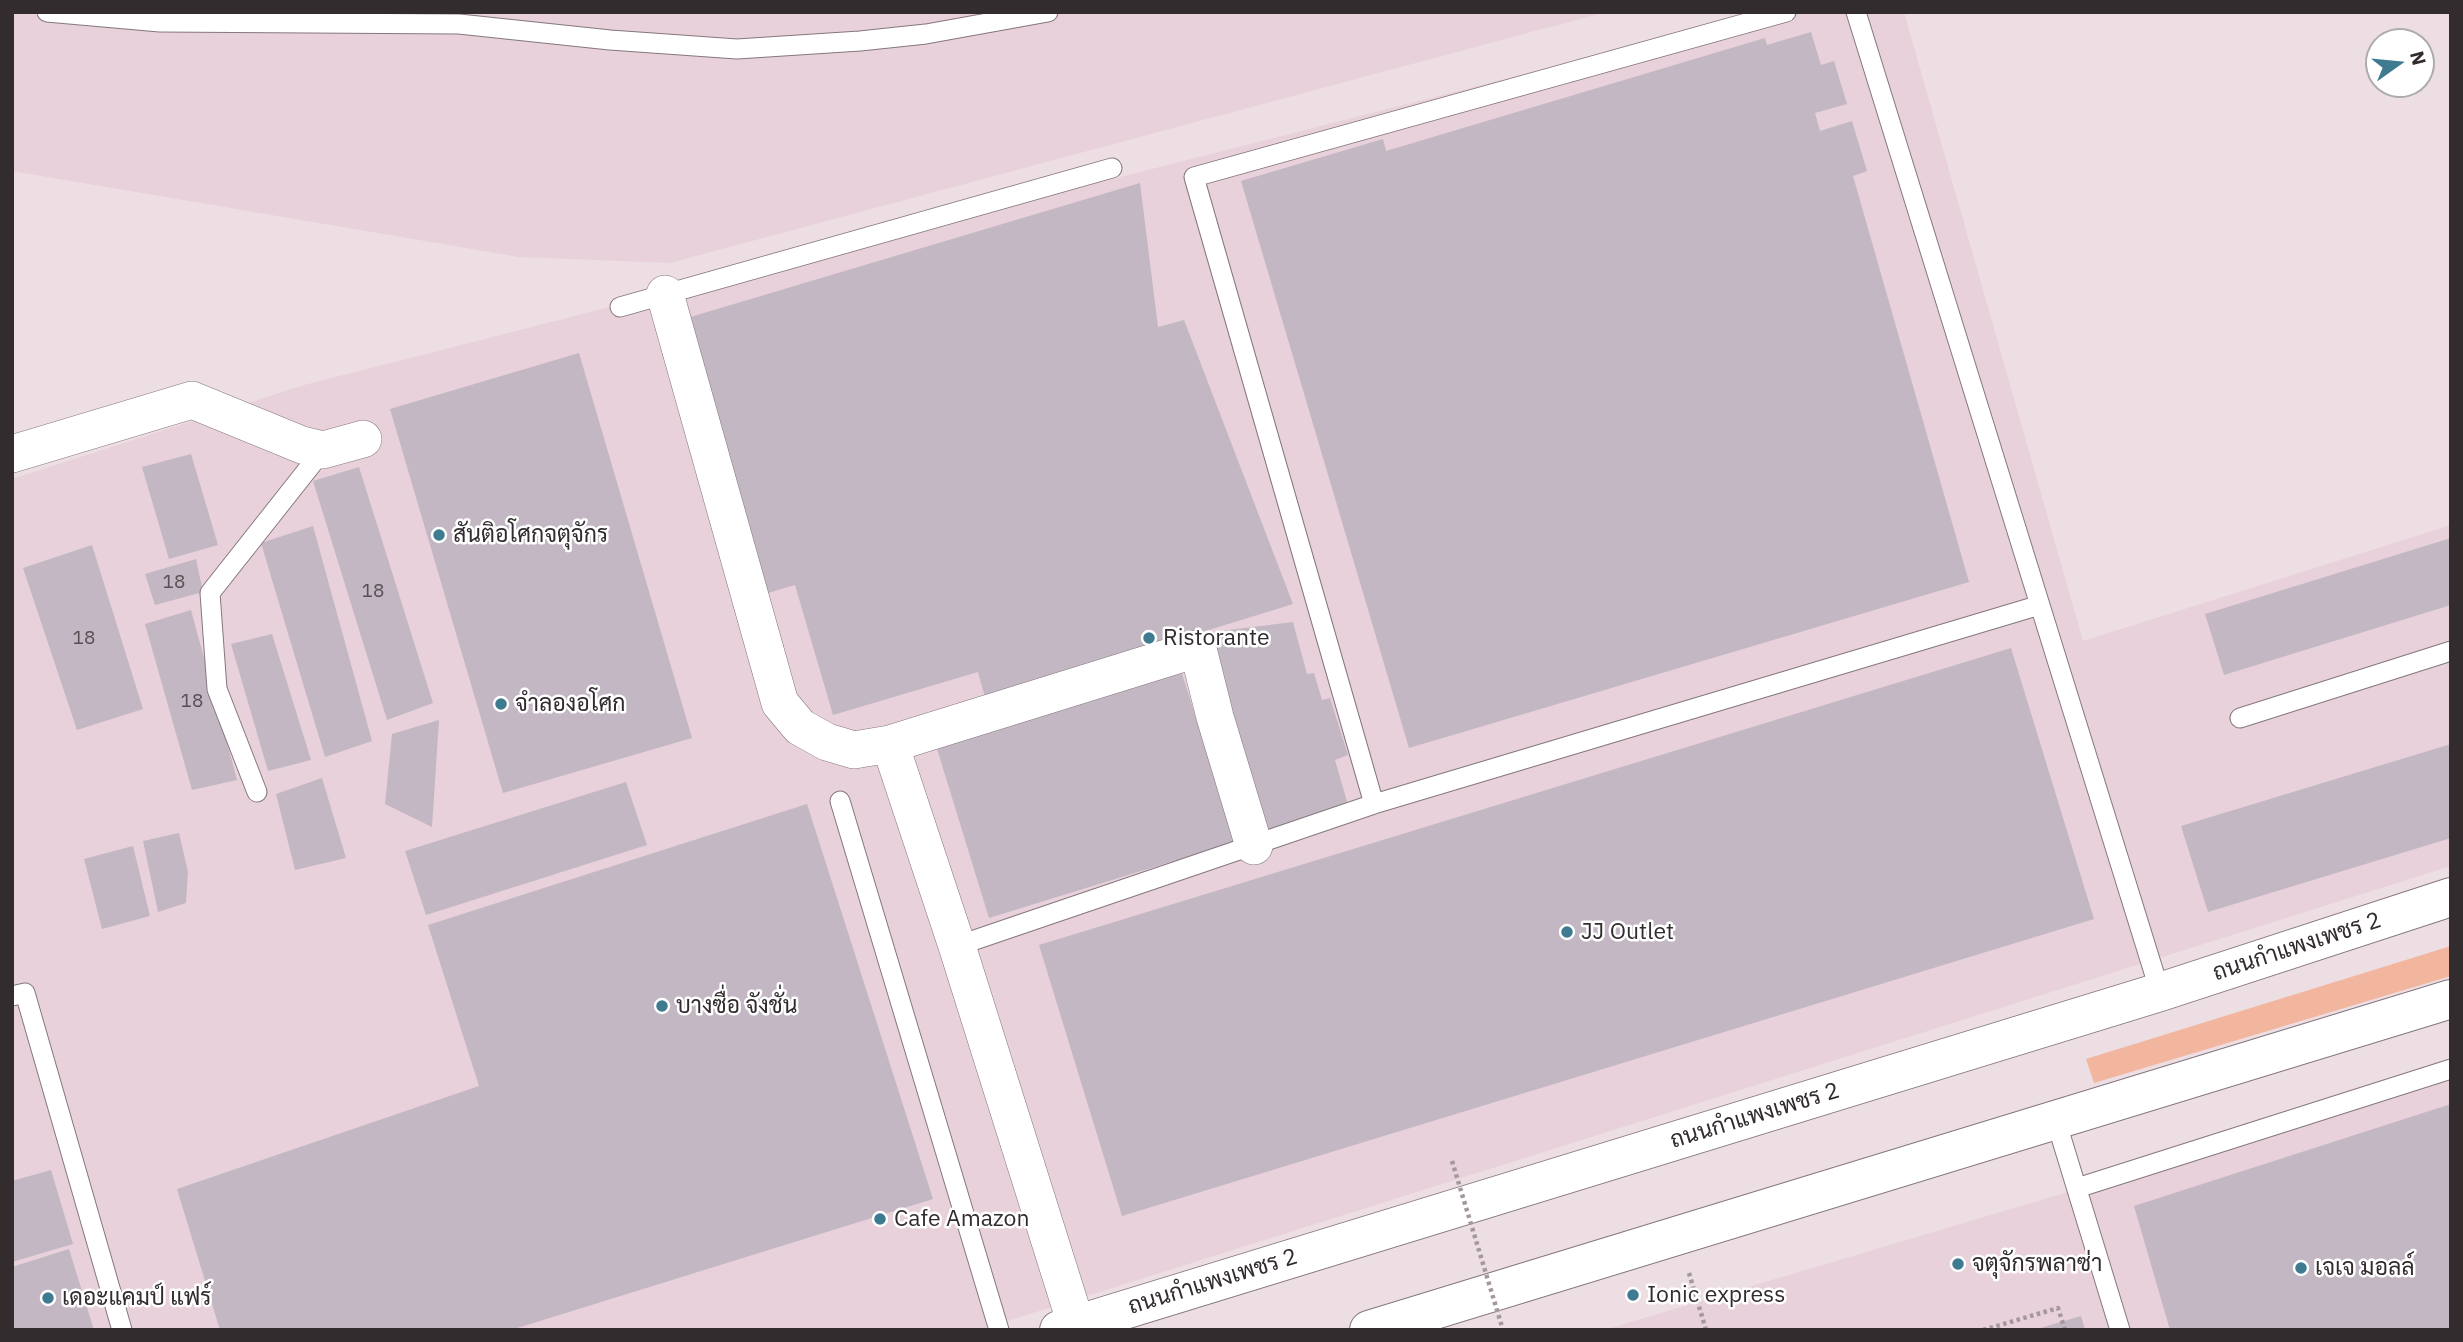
<!DOCTYPE html>
<meta charset="utf-8">
<style>
body{margin:0}
#map{position:relative;width:2463px;height:1342px;overflow:hidden;background:#eddee4;font-family:"IBM Plex Sans",sans-serif}
canvas{display:block}
.frame{position:absolute;inset:0;border:14px solid #322c2e;pointer-events:none}
.north{position:absolute;left:2365px;top:28px;width:70px;height:70px;box-sizing:border-box;background:#fff;border:2px solid #adabab;border-radius:50%;rotate:75deg;font-size:19px;font-weight:700;line-height:28px;text-align:center;color:#322c2e}
.north::after{content:'';display:block;margin:auto;width:24px;height:32px;background:#3e7b91;clip-path:polygon(50% 0,100% 100%,50% 72%,0 100%)}
</style>
<div id="map">
<canvas width="2463" height="1342"></canvas>
<div class="frame"></div>
<div class="north">N</div>
</div>
<script>
const c = document.querySelector('canvas').getContext('2d');
c.lineJoin = 'round';
function fillPath(path, color) { c.fillStyle = color; c.fill(path, 'evenodd'); }
const poly = rows => new Path2D(rows.map(r => 'M' + r).join(''));
function trace(path, color, width, dash) { c.strokeStyle = color; c.lineWidth = width; c.lineCap = dash ? 'butt' : 'round'; c.setLineDash(dash || []); c.stroke(path); }
function drawText(font, color, halo, rows, align = 'center') {
  c.font = font + ' "IBM Plex Sans",Sarabun,sans-serif'; c.lineWidth = 5; c.setLineDash([]); c.textBaseline = 'middle'; c.strokeStyle = halo; c.fillStyle = color; for (const [text, x, y, turn = 0] of rows) {
    c.save(); c.translate(x, y); c.rotate((+turn || 0) * Math.PI / 180); c.textAlign = isNaN(turn) ? turn : align; if (halo) c.strokeText(text, 0, 0); c.fillText(text, 0, 0); c.restore();
  }
}
fillPath(poly([
 [12,12,1606,12,670,263,519,257,12,171],
 [1768,12,1904,12,2083,641,2451,525,2451,866,979,1330,12,1330,12,479,304,385],
 [2451,1078,2451,1330,1604,1330]
]), '#e8d1da');
fillPath(poly([
 [2451,946,2451,976,2094,1083,2086,1059]
]), '#f2b69e');
fillPath(poly([
 [1811,32,1821,65,1834,61,1847,104,1815,113,1820,131,1852,121,1867,171,1853,176,1969,582,1409,748,1241,181,1383,139,1386,151,1765,38,1767,45],
 [1140,183,1158,327,1184,320,1293,604,1196,634,1293,622,1307,674,1314,673,1322,700,1330,698,1348,755,1335,760,1348,805,1265,830,1196,634,986,701,978,672,833,715,795,585,768,593,687,318],
 [579,353,692,738,503,793,390,409],
 [191,454,218,545,169,559,142,467],
 [359,467,433,703,387,720,313,481],
 [313,526,372,741,325,757,261,543],
 [2451,538,2451,605,2224,675,2205,614],
 [92,545,143,709,77,730,23,568],
 [196,559,203,592,155,605,145,574],
 [191,610,237,780,192,790,145,624],
 [272,634,311,760,268,771,231,644],
 [2011,648,2094,919,1122,1216,1039,945],
 [1179,664,1235,842,989,918,934,739],
 [439,720,432,827,385,804,392,734],
 [2451,744,2451,838,2208,912,2181,826],
 [322,778,346,858,295,870,276,794],
 [626,782,647,845,426,915,405,851],
 [807,804,933,1199,511,1330,220,1330,177,1189,479,1086,428,925],
 [179,833,188,872,186,903,158,912,143,841],
 [133,846,150,916,102,929,84,859],
 [2451,1104,2451,1330,2170,1330,2134,1206],
 [51,1170,73,1244,12,1262,12,1181],
 [69,1249,94,1330,12,1330,12,1267],
 [2081,1316,2085,1330,2037,1330,2037,1329]
]), '#c2b7c2');
const lane = poly([
 [47,12,160,22,459,24,610,40,737,49,860,41,926,34,1048,12],
 [1856,12,2160,992],
 [620,307,1112,168],
 [2240,718,2451,651],
 [257,792,217,689,210,593,323,450],
 [840,801,999,1330],
 [1374,804,1194,177,1786,12],
 [957,946,1374,804,2040,605],
 [12,996,25,993,122,1330],
 [2056,1121,2120,1330],
 [2077,1188,2451,1069]
]);
const street = poly([
 [665,294,780,703,800,727,827,742,854,750,890,744,1196,649,1199,653,1215,717,1254,846],
 [12,454,192,400,302,445,323,450,363,439],
 [890,744,957,946,1076,1324]
]);
const secondary = poly([
 [1059,1330,2160,992,2451,897],
 [1369,1330,2451,999]
]);
trace(lane, '#85777d', 21);
trace(street, '#85777d', 38);
trace(secondary, '#85777d', 40);
trace(poly([
 [1689,1273,1706,1330],
 [1983,1330,2058,1308,2065,1330]
]), '#a4989d', 4.5, [3.5, 3.5]);
trace(lane, '#fff', 19);
trace(street, '#fff', 37);
trace(secondary, '#fff', 38);
trace(poly([
 [1452,1161,1503,1330]
]), '#a4989d', 4.5, [3.5, 3.5]);
for (const [x, y, r, color] of [
 [439,535,7,"#3e7b91"],
 [1149,638,7,"#3e7b91"],
 [501,704,7,"#3e7b91"],
 [1567,932,7,"#3e7b91"],
 [662,1006,7,"#3e7b91"],
 [880,1219,7,"#3e7b91"],
 [1958,1264,7,"#3e7b91"],
 [2301,1268,7,"#3e7b91"],
 [1633,1295,7,"#3e7b91"],
 [48,1298,7,"#3e7b91"]
]) { const dot = new Path2D(); dot.arc(x, y, r, 0, 2 * Math.PI); c.fillStyle = color; c.fill(dot); trace(dot, '#fff', 2.5); }
drawText('19px', '#564f53', null, [
 ["18",174,583],
 ["18",373,592],
 ["18",84,639],
 ["18",192,702]
]);
drawText('23px', '#322c2e', '#fff', [
 ["สันติอโศกจตุจักร",453,535],
 ["Ristorante",1163,638],
 ["จำลองอโศก",515,704],
 ["JJ Outlet",1581,932],
 ["บางซื่อ จังชั่น",676,1006],
 ["Cafe Amazon",894,1219],
 ["จตุจักรพลาซ่า",1972,1264],
 ["เจเจ มอลล์",2315,1268],
 ["Ionic express",1647,1295],
 ["เดอะแคมป์ แฟร์",62,1298]
], 'left');
drawText('23px', '#322c2e', '#fff', [
 ["ถนนกำแพงเพชร 2",2297,947,-18],
 ["ถนนกำแพงเพชร 2",1755,1116,-17],
 ["ถนนกำแพงเพชร 2",1213,1282,-17]
]);
</script>
